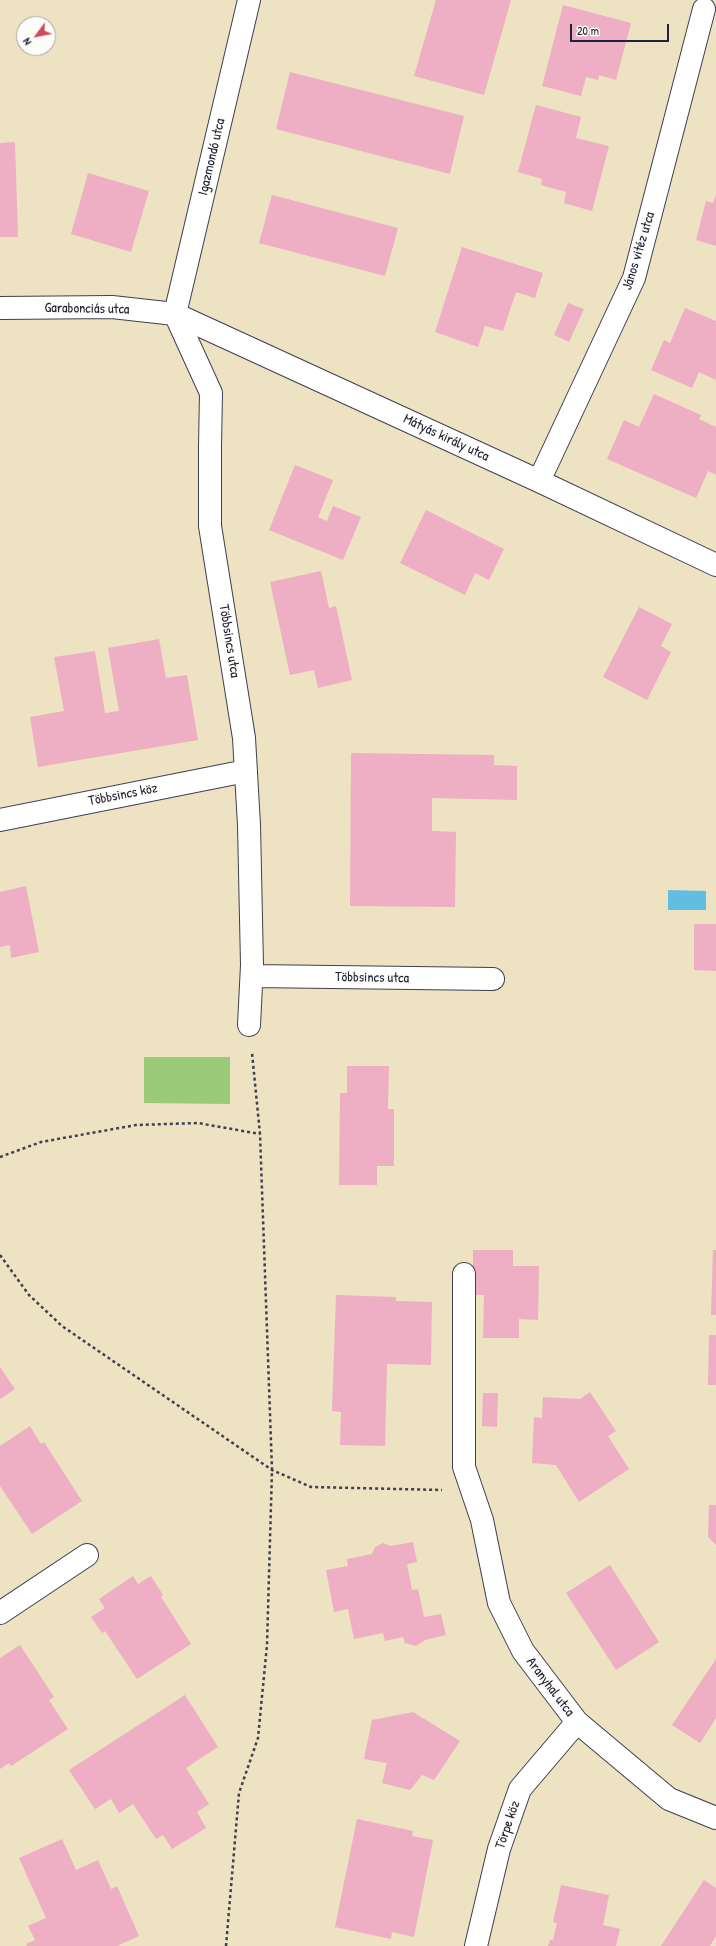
<!DOCTYPE html>
<meta charset="utf-8">
<style>
body{margin:0}
#map{position:relative;width:716px;height:1946px;overflow:hidden;background:#ede2c2;font-family:"Patrick Hand",sans-serif}
canvas{display:block}
.north{position:absolute;left:16px;top:16px;width:40px;height:40px;box-sizing:border-box;background:#fdfcf7;border:1px solid #a5a5ac;border-radius:50%;rotate:238deg;font-size:11px;font-weight:700;line-height:16px;text-align:center;color:#22223b}
.north::after{content:'';display:block;margin:auto;width:14px;height:18px;background:#d1495b;clip-path:polygon(50% 0,100% 100%,50% 72%,0 100%)}
.scale{position:absolute;left:570px;top:24px;width:99px;height:18px;box-sizing:border-box;border:2px solid #22223b;border-top:0;padding-left:5px;font-size:12px;line-height:14px;white-space:nowrap;color:#22223b;-webkit-text-stroke:3px #fdfcf7;paint-order:stroke}
</style>
<div id="map">
<canvas width="716" height="1946"></canvas>
<div class="north">N</div>
<div class="scale">20 m</div>
</div>
<script>
const c = document.querySelector('canvas').getContext('2d');
c.lineJoin = 'round';
function fillPath(path, color) { c.fillStyle = color; c.fill(path, 'evenodd'); }
const poly = rows => new Path2D(rows.map(r => 'M' + r).join(''));
function trace(path, color, width, dash) { c.strokeStyle = color; c.lineWidth = width; c.lineCap = dash ? 'butt' : 'round'; c.setLineDash(dash || []); c.stroke(path); }
function drawText(font, color, halo, rows, align = 'center') {
  c.font = font + ' "Patrick Hand",sans-serif'; c.lineWidth = 3; c.setLineDash([]); c.textBaseline = 'middle'; c.strokeStyle = halo; c.fillStyle = color; for (const [text, x, y, turn = 0] of rows) {
    c.save(); c.translate(x, y); c.rotate((+turn || 0) * Math.PI / 180); c.textAlign = isNaN(turn) ? turn : align; if (halo) c.strokeText(text, 0, 0); c.fillText(text, 0, 0); c.restore();
  }
}
fillPath(poly([
 [144,1057,230,1057,230,1104,144,1103]
]), '#9bca79');
fillPath(poly([
 [668,890,706,891,706,910,668,910]
]), '#62bee0');
fillPath(poly([
 [436,0,511,0,484,95,414,76],
 [563,5,631,23,616,80,599,75,598,80,586,77,581,96,542,86],
 [290,72,464,116,450,174,276,129],
 [536,105,581,117,576,138,609,146,592,211,564,203,566,192,541,185,542,179,518,172],
 [15,142,18,237,0,237,0,143],
 [88,173,149,191,131,252,71,234],
 [272,195,398,228,385,276,259,243],
 [716,195,716,246,696,240,706,201,713,203],
 [462,247,543,273,535,298,516,292,503,331,485,326,478,347,435,332],
 [568,303,584,309,569,342,554,335],
 [685,308,716,321,716,380,699,372,692,388,651,370,664,340,670,343],
 [654,394,701,415,699,419,716,427,716,475,708,471,696,498,607,459,624,420,639,427],
 [295,465,333,480,318,517,327,521,333,506,361,517,343,560,269,530],
 [426,510,504,549,489,580,475,573,465,595,400,563],
 [321,571,329,608,336,606,352,680,318,688,314,670,290,675,270,582],
 [639,607,672,624,661,646,671,652,647,700,603,677],
 [159,639,166,678,187,675,198,740,38,767,30,717,64,711,54,657,95,651,105,713,119,711,108,648],
 [351,753,494,755,494,765,517,766,517,800,432,798,432,831,456,832,455,907,350,906],
 [26,886,39,952,11,958,10,945,0,947,0,892],
 [694,924,716,924,716,971,694,970],
 [347,1066,389,1066,388,1109,394,1109,394,1166,377,1166,377,1185,339,1185,340,1093,347,1093],
 [473,1250,513,1250,513,1266,539,1266,538,1320,519,1319,519,1338,483,1338,484,1295,473,1295],
 [713,1250,716,1250,716,1315,711,1315],
 [336,1295,396,1297,396,1301,432,1302,431,1365,387,1364,385,1446,340,1445,341,1412,332,1411],
 [709,1335,716,1335,716,1385,708,1385],
 [0,1367,15,1389,0,1399],
 [590,1392,616,1431,608,1436,629,1469,579,1502,556,1465,532,1463,534,1417,542,1418,543,1397,580,1399],
 [483,1393,498,1393,497,1427,482,1426],
 [30,1426,41,1444,44,1442,82,1501,32,1534,0,1486,0,1446],
 [709,1505,716,1505,716,1545,708,1537],
 [413,1542,417,1562,407,1564,412,1590,418,1589,424,1617,441,1614,446,1635,425,1640,416,1646,405,1643,403,1637,385,1641,383,1633,354,1639,348,1609,334,1612,326,1570,348,1566,347,1559,372,1554,375,1547,383,1543,391,1546],
 [610,1565,659,1642,616,1670,566,1593],
 [133,1576,138,1584,151,1576,163,1595,161,1597,191,1644,137,1679,105,1631,102,1633,91,1617,105,1608,99,1599],
 [20,1645,54,1697,49,1700,68,1729,11,1766,9,1763,0,1769,0,1658],
 [716,1659,716,1718,700,1743,672,1725],
 [185,1695,218,1747,186,1768,209,1804,197,1812,206,1828,172,1849,163,1835,156,1839,133,1804,119,1813,111,1799,95,1809,69,1770],
 [413,1712,460,1741,434,1780,422,1775,410,1790,382,1783,387,1763,364,1759,372,1720],
 [357,1819,413,1831,412,1836,433,1840,414,1937,392,1932,391,1939,335,1927],
 [62,1839,76,1870,98,1860,111,1889,117,1886,139,1936,117,1946,27,1946,26,1944,35,1940,28,1926,46,1918,19,1858],
 [704,1880,716,1888,716,1936,710,1946,661,1946],
 [561,1885,609,1895,603,1925,620,1929,616,1946,548,1946,550,1940,553,1940,557,1923,553,1922]
]), '#eeaec4');
const minor = poly([
 [0,308,112,307,175,314,539,481,716,565],
 [175,314,211,393,210,446,210,526,244,738,249,825,252,965,249,1025],
 [175,314,249,0],
 [539,481,634,278,704,9],
 [0,820,246,771],
 [252,976,493,979],
 [464,1274,464,1467,482,1520,499,1603,523,1651,577,1722,669,1799,716,1818],
 [0,1613,87,1555],
 [476,1946,499,1849,520,1789,577,1722]
]);
trace(minor, '#403f4f', 24);
trace(poly([
 [0,1157,41,1142,136,1125,198,1123,260,1134],
 [0,1255,29,1295,62,1326,272,1470,311,1487,442,1490],
 [226,1946,239,1793,258,1738,267,1645,272,1470,260,1134,252,1053]
]), '#403f4f', 2.5, [3, 3]);
trace(minor, '#fff', 22);
drawText('14px', '#22223b', '#fdfcf7', [
 ["Igazmondó utca",212,157,-77],
 ["János vitéz utca",639,251,-73],
 ["Garabonciás utca",87,309,1],
 ["Mátyás király utca",446,438,25],
 ["Többsincs utca",229,641,81],
 ["Többsincs köz",123,795,-11],
 ["Többsincs utca",372,978,1],
 ["Aranyhal utca",550,1687,53],
 ["Törpe köz",508,1825,-71]
]);
</script>
